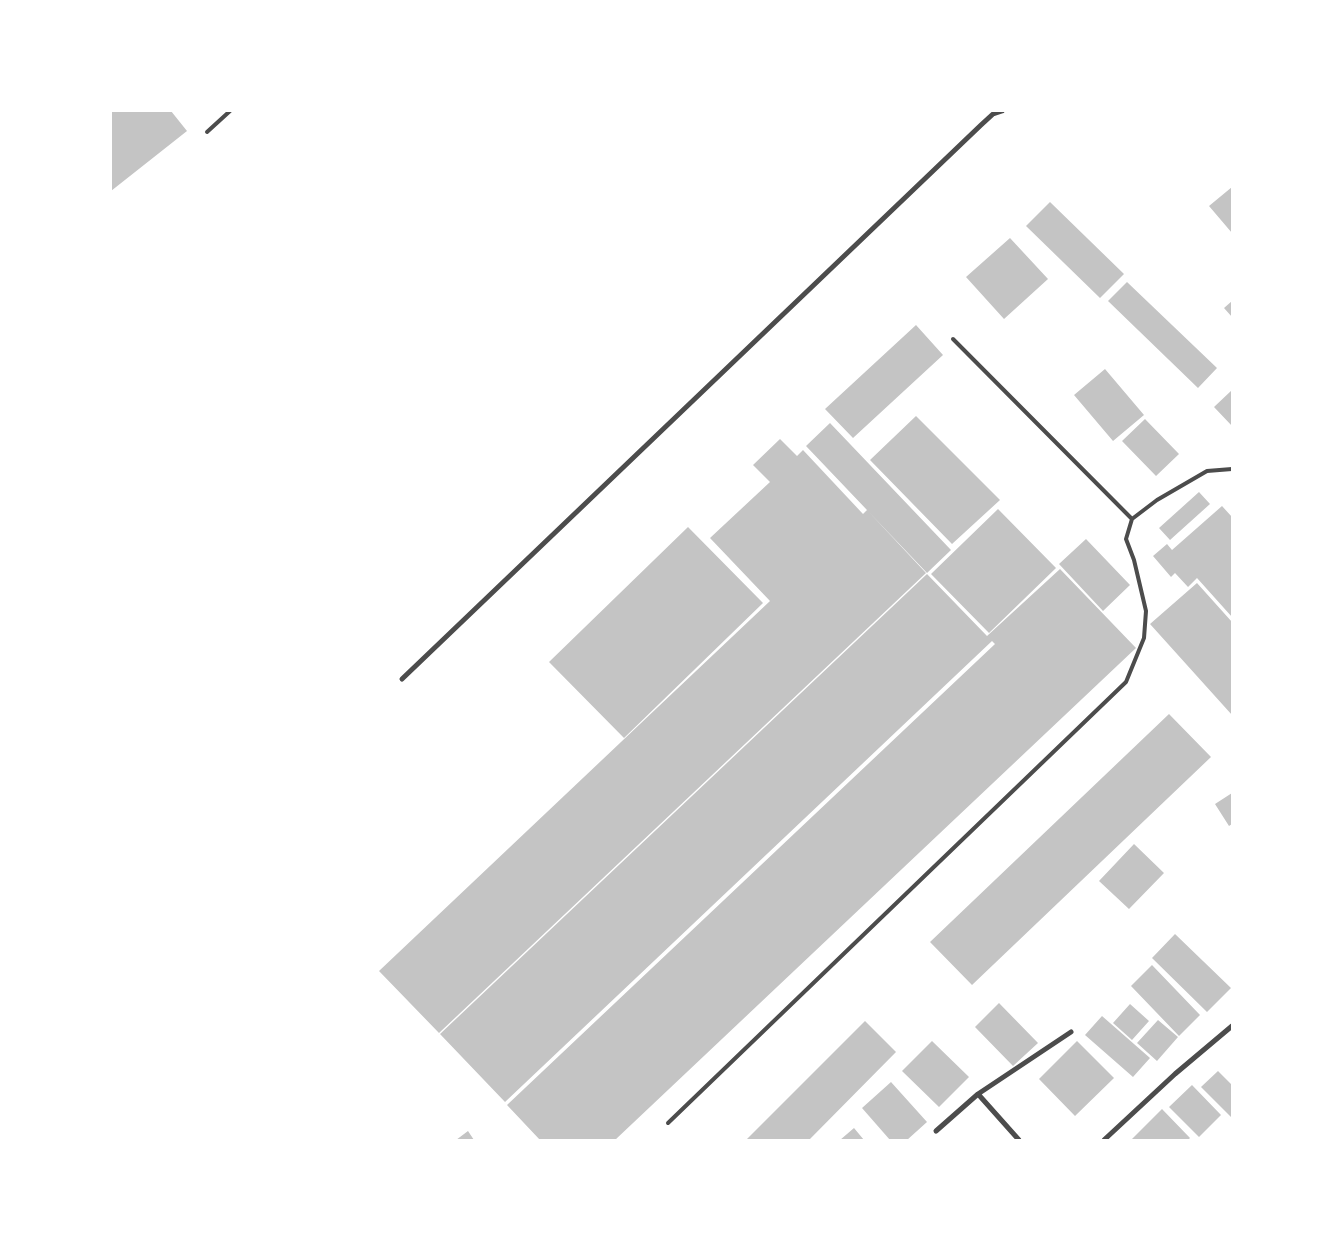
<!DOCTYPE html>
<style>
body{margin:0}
#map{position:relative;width:1343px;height:1251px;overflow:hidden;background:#fff;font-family:"Golos Text",sans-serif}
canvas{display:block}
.frame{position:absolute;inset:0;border:112px solid #fff;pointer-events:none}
</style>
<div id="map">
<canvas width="1343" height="1251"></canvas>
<div class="frame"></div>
</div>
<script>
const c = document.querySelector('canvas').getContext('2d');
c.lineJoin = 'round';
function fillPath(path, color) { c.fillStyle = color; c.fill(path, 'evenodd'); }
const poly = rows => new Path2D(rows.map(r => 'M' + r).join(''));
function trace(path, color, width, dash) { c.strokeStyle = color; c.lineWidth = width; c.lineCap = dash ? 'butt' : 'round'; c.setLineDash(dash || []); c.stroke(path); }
fillPath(poly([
 [111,111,171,111,187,131,111,191],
 [1232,187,1232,233,1209,206],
 [1050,202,1124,274,1100,298,1026,226],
 [1010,238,1048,279,1004,319,966,277],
 [1127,282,1217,368,1198,388,1108,301],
 [1232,301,1232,317,1224,308],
 [916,325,943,355,853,438,825,409],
 [1105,369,1144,415,1113,441,1074,395],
 [1232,390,1232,426,1214,407],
 [916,416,1000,500,952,544,870,460],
 [1145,419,1179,454,1156,476,1122,441],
 [830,423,951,550,927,573,806,446],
 [780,439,797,456,803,450,863,514,867,510,926,573,439,1033,379,971,770,601,710,538,770,482,753,465],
 [1199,492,1210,504,1170,540,1159,528],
 [1222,506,1232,517,1232,617,1197,578,1188,587,1175,573,1171,577,1153,556,1167,544,1172,550],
 [998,509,1056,568,989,633,931,574],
 [688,527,763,603,624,738,549,662],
 [1086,539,1130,585,1103,611,1059,564],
 [1060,569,1136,648,615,1140,540,1140,507,1105,995,644,992,641,505,1102,440,1034,927,574,987,636],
 [1197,583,1232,622,1232,715,1150,624],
 [1169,714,1211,757,972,985,930,942],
 [1232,793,1232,824,1229,826,1215,804],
 [1134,844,1164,873,1129,909,1099,881],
 [1175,934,1231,988,1207,1012,1152,958],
 [1152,965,1200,1015,1179,1036,1131,986],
 [999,1003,1038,1043,1013,1066,975,1027],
 [1130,1004,1149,1021,1132,1040,1113,1023],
 [1102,1016,1150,1058,1133,1077,1085,1035],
 [1158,1020,1178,1037,1157,1061,1137,1043],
 [865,1021,896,1052,809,1140,746,1140],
 [932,1041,969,1077,939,1107,902,1071],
 [1077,1041,1114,1078,1075,1116,1039,1079],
 [1218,1071,1232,1085,1232,1118,1201,1087],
 [891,1082,927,1122,907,1140,890,1140,862,1108],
 [1192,1085,1221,1115,1199,1137,1169,1107],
 [1162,1109,1190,1138,1188,1140,1131,1140],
 [854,1128,864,1140,840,1140],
 [468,1131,474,1140,456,1140]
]), '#c4c4c4');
trace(poly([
 [207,132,230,111],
 [953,339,1132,519],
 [668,1123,1126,682,1144,638,1146,611,1134,560,1126,539,1132,519,1157,500,1207,471,1232,469]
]), '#4c4c4c', 4);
trace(poly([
 [402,679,981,125,993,114,1002,111],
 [978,1094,1019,1140],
 [936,1131,978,1094,1071,1032],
 [1104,1140,1175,1074,1232,1026]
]), '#4c4c4c', 5);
</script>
